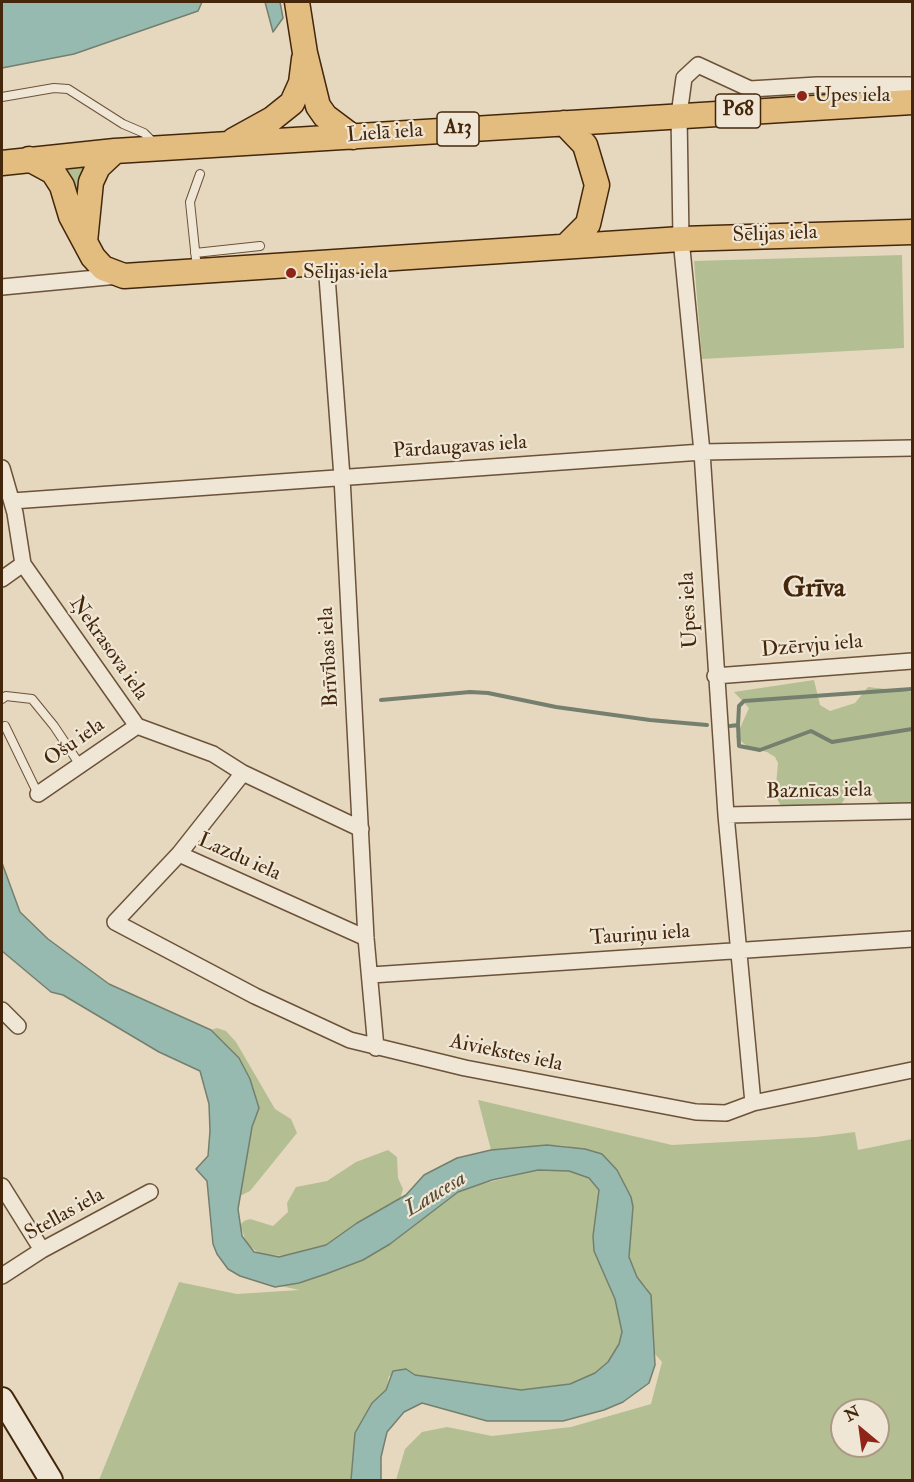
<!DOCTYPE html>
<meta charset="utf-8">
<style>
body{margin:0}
#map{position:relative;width:914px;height:1482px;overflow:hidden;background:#e6d8be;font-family:"IM FELL Double Pica",serif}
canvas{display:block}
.frame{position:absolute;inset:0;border:3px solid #44260b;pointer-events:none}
.north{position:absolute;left:830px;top:1398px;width:60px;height:60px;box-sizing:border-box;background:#efe6d5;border:2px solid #ab9984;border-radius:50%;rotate:331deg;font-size:16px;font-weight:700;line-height:24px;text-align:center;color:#44260b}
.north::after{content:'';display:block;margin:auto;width:21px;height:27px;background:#8f2418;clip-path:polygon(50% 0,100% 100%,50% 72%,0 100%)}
</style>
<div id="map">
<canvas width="914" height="1482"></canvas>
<div class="frame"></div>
<div class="north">N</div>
</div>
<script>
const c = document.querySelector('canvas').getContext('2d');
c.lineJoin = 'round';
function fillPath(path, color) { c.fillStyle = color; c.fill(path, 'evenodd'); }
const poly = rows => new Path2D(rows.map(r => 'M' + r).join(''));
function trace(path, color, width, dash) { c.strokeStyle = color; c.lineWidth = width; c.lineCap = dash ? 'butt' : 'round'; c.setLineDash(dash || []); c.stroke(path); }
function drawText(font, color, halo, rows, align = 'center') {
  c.font = font + ' "IM FELL Double Pica",serif'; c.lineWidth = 4.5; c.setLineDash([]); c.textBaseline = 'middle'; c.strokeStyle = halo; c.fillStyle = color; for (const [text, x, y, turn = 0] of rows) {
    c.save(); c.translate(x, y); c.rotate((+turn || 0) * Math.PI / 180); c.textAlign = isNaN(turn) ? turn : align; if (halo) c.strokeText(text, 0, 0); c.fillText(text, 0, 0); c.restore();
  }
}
fillPath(poly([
 [88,163,81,216,60,164],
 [902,255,904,348,702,359,694,261],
 [814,680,820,705,830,711,855,703,868,687,912,692,912,805,879,803,866,785,854,786,839,807,781,806,775,795,778,763,775,757,767,752,749,748,736,737,749,708,734,692],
 [217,1028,226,1031,236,1042,275,1109,291,1119,297,1133,250,1191,240,1196,252,1127,259,1108,250,1079,239,1058,211,1030],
 [478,1100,672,1145,816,1137,855,1132,858,1150,912,1139,912,1480,396,1480,405,1449,422,1432,447,1427,492,1436,571,1427,651,1404,662,1362,654,1353,652,1306,647,1288,637,1277,629,1257,633,1207,567,1146,547,1145,491,1150],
 [842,1410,878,1410,878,1446,842,1446],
 [388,1150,397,1157,398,1178,403,1189,400,1199,389,1207,357,1223,326,1245,289,1256,261,1255,247,1244,240,1225,244,1221,250,1219,273,1226,288,1212,287,1203,296,1187,327,1181,356,1162],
 [538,1170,569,1171,589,1178,599,1190,593,1236,594,1251,615,1299,622,1332,620,1344,608,1362,595,1373,570,1384,521,1390,415,1375,405,1369,389,1376,386,1390,372,1403,354,1442,351,1480,99,1480,179,1282,237,1294,299,1290,281,1286,326,1274,363,1260,390,1244,458,1192,470,1187]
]), '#b3bf93');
const water = poly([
 [2,2,202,2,198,11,74,54,2,68,2,2],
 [265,2,280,2,283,18,273,32,265,2],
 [2,863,20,912,48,939,109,984,211,1030,239,1058,250,1079,259,1108,252,1127,238,1209,242,1236,254,1252,279,1257,326,1245,357,1223,406,1195,424,1175,457,1158,491,1150,547,1145,585,1149,602,1154,617,1170,631,1197,633,1207,629,1257,637,1277,651,1295,655,1365,649,1383,623,1402,604,1410,563,1421,487,1421,422,1403,404,1412,387,1432,381,1457,381,1480,351,1480,355,1433,372,1403,386,1390,393,1371,406,1369,415,1375,521,1390,570,1384,595,1373,608,1362,619,1344,622,1332,615,1299,594,1251,593,1236,599,1190,589,1178,569,1171,538,1170,492,1180,458,1192,390,1244,363,1260,326,1274,299,1283,275,1287,240,1276,228,1269,217,1254,213,1244,207,1181,196,1169,208,1156,210,1131,209,1104,200,1071,159,1052,63,995,51,992,2,951,2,863]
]);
fillPath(water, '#96bab0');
trace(water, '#757f6e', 1.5);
trace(poly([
 [381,700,470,692,488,693,556,707,650,720,707,725],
 [738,725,739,746,760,750,811,731,832,742,912,729],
 [730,726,738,725,739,706,744,701,912,689]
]), '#757f6e', 4);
const lane = poly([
 [2,97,54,88,68,89,123,124,144,133,155,144],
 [195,253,260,246],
 [197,269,190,202,200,174],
 [2,699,6,696,32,699,54,726,80,765],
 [5,726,38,794]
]);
const street = poly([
 [326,263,342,477,366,938,376,1048],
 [2,287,118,276],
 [2,468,15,513,23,564,137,726,213,754,243,773,361,829],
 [12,501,702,452,912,448],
 [2,579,23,564],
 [715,676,912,661],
 [243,773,179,854,115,922,255,996,350,1040,465,1068,696,1112,726,1113,753,1103,912,1070],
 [38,794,137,726],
 [726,815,912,811],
 [179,854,366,938],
 [371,975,912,939],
 [2,1010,18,1026],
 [753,1103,726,815,702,452,681,239,679,115,684,78,698,65,750,89,817,85,912,85],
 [2,1186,42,1250],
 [2,1276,42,1250,150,1192]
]);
const secondary = poly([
 [2,1399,51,1480]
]);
const primary = poly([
 [297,2,305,53,318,106,325,116,353,137],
 [564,123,585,145,597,185,588,224,566,246],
 [234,140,272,119,292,103,301,83,304,59],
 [29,159,53,172,62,186,71,216,93,257,103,268,124,276,681,239,912,232],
 [2,163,115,151,912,102],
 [85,242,91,182,98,167,115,151]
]);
trace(lane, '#6c5238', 10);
trace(street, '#6c5238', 18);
trace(secondary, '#44260b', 26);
trace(primary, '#44260b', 27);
trace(lane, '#efe6d5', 8);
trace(street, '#efe6d5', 15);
trace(secondary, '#efe6d5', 22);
trace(primary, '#e3bc7f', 24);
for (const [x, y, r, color] of [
 [802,96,6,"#8f2418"],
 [291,273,6,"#8f2418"]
]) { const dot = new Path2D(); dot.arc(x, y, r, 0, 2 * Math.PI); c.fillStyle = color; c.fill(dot); trace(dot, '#efe6d5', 2); }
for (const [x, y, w] of [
 [738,111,45],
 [458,129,42]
]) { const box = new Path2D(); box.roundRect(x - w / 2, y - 17, w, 34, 4.5); c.fillStyle = '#efe6d5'; c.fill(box); trace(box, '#44260b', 1.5); }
drawText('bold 20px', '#44260b', null, [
 ["P68",738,111],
 ["A13",458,129]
]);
drawText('21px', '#44260b', '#efe6d5', [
 ["Upes iela",814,96],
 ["Sēlijas iela",303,273]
], 'left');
drawText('21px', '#44260b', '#efe6d5', [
 ["Lielā iela",385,134,-4],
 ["Sēlijas iela",775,235,-2],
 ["Pārdaugavas iela",460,448,-4],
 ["Upes iela",690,610,-93],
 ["Dzērvju iela",812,647,-5],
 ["Ņekrasova iela",108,649,55],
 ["Brīvības iela",330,657,-93],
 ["Ošu iela",75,743,-35],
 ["Baznīcas iela",819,792,-1],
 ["Lazdu iela",239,858,24],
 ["Tauriņu iela",640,936,-4],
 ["Aiviekstes iela",506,1054,12],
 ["Stellas iela",65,1215,-29]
]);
drawText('italic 22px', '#584b34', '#efe6d5', [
 ["Laucesa",436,1195,-31]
]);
drawText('bold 27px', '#44260b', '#efe6d5', [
 ["Grīva",814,590]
]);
</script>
